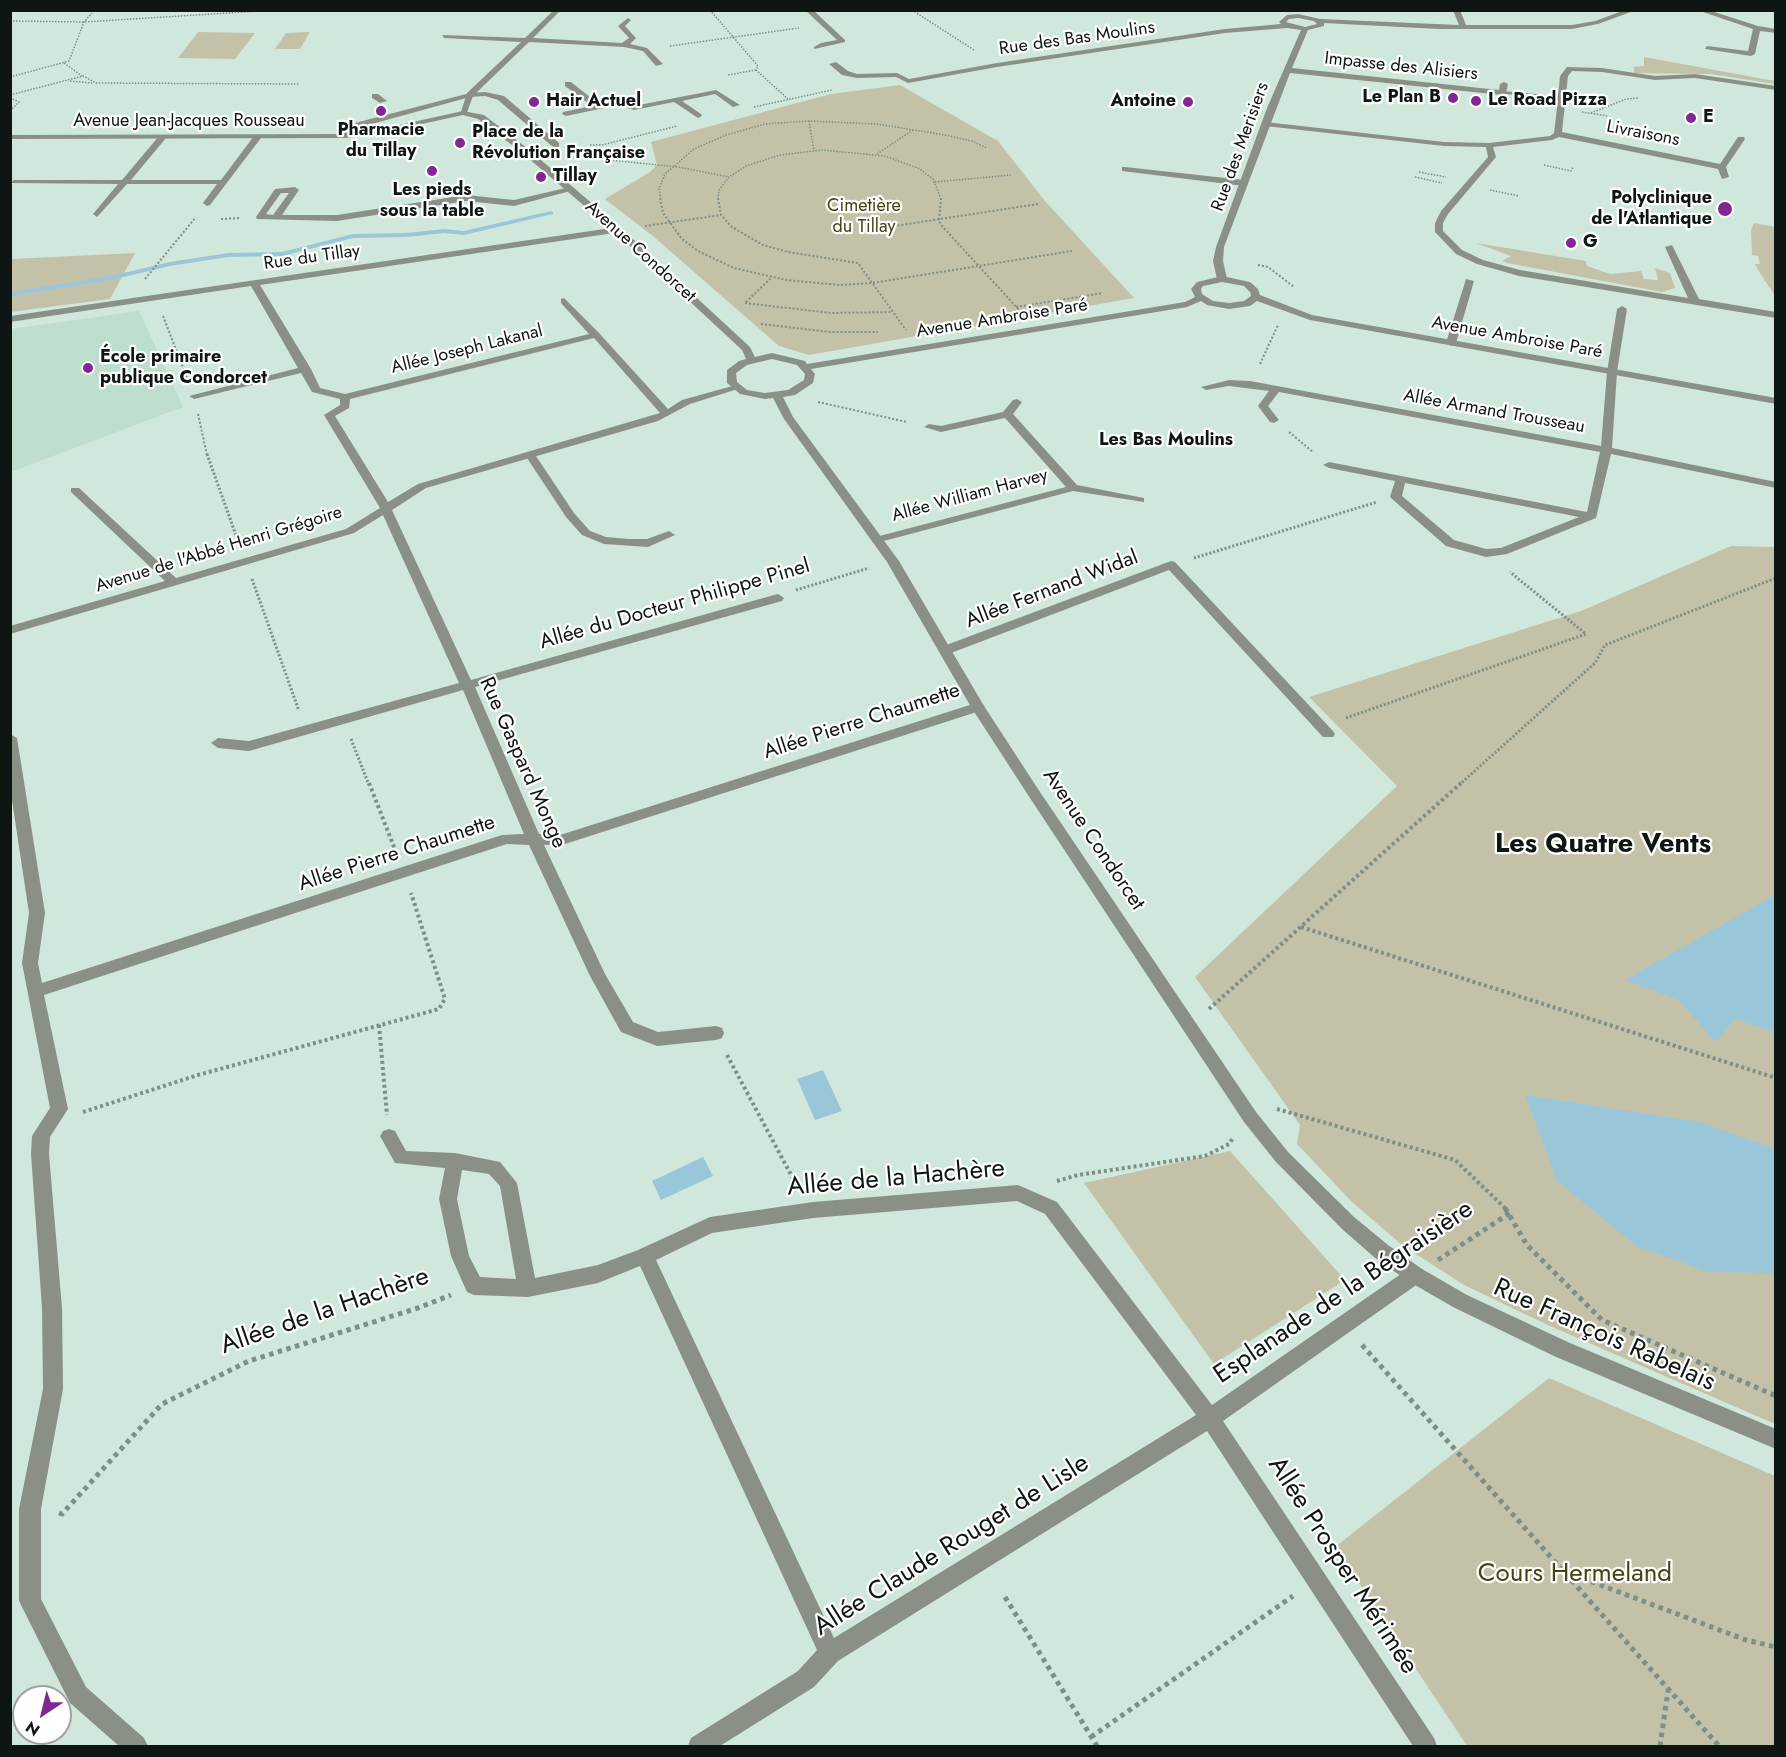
<!DOCTYPE html>
<meta charset="utf-8">
<style>
body{margin:0}
#map{position:relative;width:1786px;height:1757px;overflow:hidden;background:#d0e8dc;font-family:Jost,sans-serif}
canvas{display:block}
.frame{position:absolute;inset:0;border:12px solid #0d1612;pointer-events:none}
.north{position:absolute;left:12px;top:1685px;width:60px;height:60px;box-sizing:border-box;background:#fff;border:2px solid #9ea2a0;border-radius:50%;rotate:215deg;font-size:16px;font-weight:700;line-height:24px;text-align:center;color:#0d1612}
.north::after{content:'';display:block;margin:auto;width:21px;height:27px;background:#812693;clip-path:polygon(50% 0,100% 100%,50% 72%,0 100%)}
</style>
<div id="map">
<canvas width="1786" height="1757"></canvas>
<div class="frame"></div>
<div class="north">N</div>
</div>
<script>
const c = document.querySelector('canvas').getContext('2d');
c.lineJoin = 'round';
function fillPath(path, color) { c.fillStyle = color; c.fill(path, 'evenodd'); }
const poly = rows => new Path2D(rows.map(r => 'M' + r).join(''));
function trace(path, color, width, dash) { c.strokeStyle = color; c.lineWidth = width; c.lineCap = dash ? 'butt' : 'round'; c.setLineDash(dash || []); c.stroke(path); }
function drawText(font, color, halo, rows, align = 'center') {
  c.font = font + ' Jost,sans-serif'; c.lineWidth = 4.5; c.setLineDash([]); c.textBaseline = 'middle'; c.strokeStyle = halo; c.fillStyle = color; for (const [text, x, y, turn = 0] of rows) {
    c.save(); c.translate(x, y); c.rotate((+turn || 0) * Math.PI / 180); c.textAlign = isNaN(turn) ? turn : align; if (halo) c.strokeText(text, 0, 0); c.fillText(text, 0, 0); c.restore();
  }
}
fillPath(poly([
 [139,311,183,407,11,472,11,329]
]), '#bdddcd');
fillPath(poly([
 [198,32,255,33,235,59,178,58],
 [310,32,300,49,275,49,286,33],
 [1644,57,1775,81,1775,84,1711,74,1634,73,1634,67,1644,66],
 [900,85,998,141,1045,201,1134,298,809,355,779,346,654,237,605,199,650,172,657,165,651,142,831,94],
 [1754,223,1775,227,1775,296,1758,270,1755,264,1760,264,1758,256,1752,255,1751,230],
 [1476,243,1586,261,1587,266,1610,274,1641,271,1644,279,1658,280,1655,268,1670,273,1675,288,1662,292,1507,263,1502,261,1511,256],
 [135,253,110,299,11,312,11,259],
 [1731,546,1775,547,1775,1424,1550,1326,1464,1285,1402,1245,1352,1202,1297,1144,1300,1125,1195,977,1397,786,1309,697,1581,611],
 [1230,1151,1345,1280,1214,1364,1084,1183],
 [1549,1378,1775,1476,1775,1746,1467,1746,1335,1547]
]), '#c4c1a9');
fillPath(poly([
 [1775,895,1775,1032,1735,1019,1715,1042,1679,1000,1625,980],
 [823,1070,842,1111,815,1120,797,1079],
 [1525,1095,1700,1122,1775,1149,1775,1273,1708,1272,1637,1246,1557,1181],
 [703,1157,713,1176,661,1200,652,1181]
]), '#9ac6d9');
fillPath(poly([
 [551,211,553,212,553,214,464,235,444,233,406,237,353,238,282,256,228,257,170,266,111,280,10,296,10,292,111,276,170,262,228,253,282,252,353,234,406,233,444,229,464,231,551,211]
]), '#9ac6d9');
trace(poly([
 [710,10,758,66,756,70,728,75],
 [912,10,974,50],
 [10,21,84,22,276,10],
 [670,46,799,28],
 [64,63,82,76],
 [756,70,788,99],
 [10,77,69,61,84,22,92,13],
 [70,81,92,83],
 [10,95,83,76,96,83,299,84],
 [10,98,19,102,10,111],
 [754,107,832,90],
 [1582,112,1608,116],
 [1591,113,1626,99,1639,98],
 [809,121,814,151],
 [590,145,602,145,677,126],
 [877,154,913,130],
 [610,160,678,167,729,177],
 [1544,165,1571,171,1573,167],
 [1419,172,1446,177],
 [1415,177,1442,183],
 [935,182,1011,175],
 [1490,190,1519,196],
 [661,199,659,189,665,174,694,149,726,135,765,124,809,121,877,124,945,135,972,141,987,148],
 [718,199,719,190,729,177,746,166,780,155,822,150,885,156,920,169,933,179,941,199]
]), '#7d8f86', 1.5, [1.5, 1.5]);
trace(poly([
 [660,198,663,213,682,239,698,251,734,268,786,280,840,285,872,283,1072,251],
 [718,198,721,215,732,227,763,245,788,252,858,263,906,330],
 [941,198,939,221,942,226,1021,312],
 [221,219,241,218],
 [645,226,721,215],
 [862,231,1038,204],
 [1258,265,1268,267,1294,287],
 [145,279,196,217],
 [746,302,772,277],
 [745,303,831,313,892,312],
 [1016,307,1103,293],
 [163,316,187,378],
 [761,324,830,332,878,332],
 [1260,364,1278,325],
 [818,402,907,422],
 [198,414,207,455],
 [1289,432,1313,452]
]), '#7d8f86', 2, [2, 2]);
trace(poly([
 [207,454,238,541],
 [1194,558,1377,502],
 [252,579,299,711],
 [796,590,869,568],
 [1346,718,1586,634,1510,572],
 [351,739,369,785],
 [1459,785,1595,663,1605,645,1776,578]
]), '#7d8f86', 3, [2, 2]);
trace(poly([
 [369,783,396,852],
 [1301,927,1776,1078],
 [1209,1009,1461,783],
 [379,1025,387,1115],
 [727,1055,797,1186],
 [1277,1109,1455,1160,1507,1210],
 [83,1112,198,1075,439,1009,445,999,411,893],
 [1057,1181,1078,1175,1205,1156,1229,1144,1233,1138]
]), '#7d8f86', 4, [3, 3]);
trace(poly([
 [1505,1208,1527,1245,1602,1320,1776,1396],
 [1438,1260,1510,1213],
 [1362,1345,1719,1746],
 [59,1513,62,1514,162,1404,249,1361,418,1308,451,1295],
 [1566,1572,1746,1640,1776,1647],
 [1005,1597,1097,1746],
 [1091,1737,1293,1596],
 [1660,1746,1668,1691]
]), '#7d8f86', 5, [4.5, 4.5]);
fillPath(poly([
 [1567,67,1602,68,1655,76,1695,74,1776,86,1776,90,1695,78,1655,80,1602,72,1572,71,1568,76,1562,132,1720,164,1738,137,1744,137,1745,139,1726,167,1729,177,1722,179,1718,169,1559,137,1552,140,1493,147,1496,157,1448,214,1443,223,1443,231,1462,250,1483,260,1520,270,1688,298,1665,247,1672,245,1699,299,1776,312,1776,318,1519,276,1477,264,1456,254,1435,232,1435,223,1441,211,1488,157,1486,147,1444,146,1265,126,1261,124,1265,122,1444,142,1489,143,1550,136,1554,133,1558,100,1498,93,1502,91,1558,96,1560,76,1567,67],
 [565,82,571,82,600,105,622,102,634,106,716,90,740,105,733,107,715,94,682,101,701,114,702,116,698,118,674,102,634,110,621,106,609,107,566,116,562,114,563,112,592,106,565,86,565,82],
 [485,92,504,96,559,143,559,147,553,147,498,100,485,96,470,97,361,127,346,138,339,136,355,123,470,93,485,92],
 [372,94,378,94,387,101,380,103,372,98,372,94],
 [1125,167,1244,180,1248,183,1244,186,1122,171,1122,167,1125,167],
 [1466,279,1474,281,1456,343,1451,346,1446,343,1466,279],
 [1622,306,1627,309,1617,372,1612,375,1607,372,1617,309,1622,306],
 [530,452,534,453,574,513,590,531,606,537,629,539,647,539,669,531,675,535,648,547,604,544,582,535,566,517,525,455,530,452]
]), '#8b9087');
fillPath(poly([
 [554,10,561,10,533,38,622,43,629,38,618,26,628,18,631,20,625,26,636,38,630,44,647,48,663,64,656,66,643,51,624,47,529,42,473,96,466,115,460,115,467,93,521,42,444,38,442,35,525,38,554,10],
 [805,10,813,10,845,40,845,42,814,49,814,47,821,43,837,40,805,10],
 [1453,10,1460,10,1466,25,1572,25,1595,21,1625,10,1636,10,1598,24,1572,29,1439,29,1324,23,1324,26,1308,30,1292,68,1499,90,1500,84,1504,82,1508,84,1506,93,1502,95,1290,73,1224,247,1223,261,1227,279,1222,282,1217,279,1213,261,1216,247,1267,108,1301,30,1287,28,1225,33,997,67,908,83,896,77,857,78,842,75,829,64,836,62,848,71,857,74,897,73,909,79,997,63,1225,29,1281,24,1279,22,1287,15,1298,14,1320,19,1459,25,1453,10],
 [1298,18,1314,21,1317,24,1305,27,1286,22,1289,19,1298,18],
 [1697,10,1708,10,1758,26,1776,29,1776,33,1760,31,1755,54,1751,56,1705,49,1707,46,1748,51,1753,29,1697,10],
 [159,136,166,138,131,180,221,180,254,136,261,138,210,205,207,206,203,203,217,184,127,184,97,217,93,214,118,184,10,183,14,180,122,180,159,136],
 [295,187,299,190,282,215,337,215,466,195,514,200,570,187,574,190,514,206,466,201,337,221,257,219,256,217,275,189,295,187],
 [281,193,289,193,273,215,266,214,281,193],
 [618,227,622,230,621,232,260,285,311,369,320,388,345,394,589,334,561,303,561,299,564,298,599,333,668,409,682,400,736,385,741,388,690,404,658,421,426,488,392,510,471,680,774,595,778,594,784,598,782,601,475,687,539,834,560,835,973,704,983,704,985,707,983,710,565,844,544,845,605,974,633,1022,658,1032,716,1026,722,1028,724,1033,722,1038,716,1040,657,1046,621,1032,590,976,529,845,507,844,44,995,68,1109,50,1137,49,1154,62,1308,63,1389,41,1509,41,1599,86,1687,144,1738,148,1746,119,1746,70,1703,19,1601,19,1509,43,1389,42,1308,31,1154,32,1136,50,1108,22,963,29,913,10,787,10,734,17,738,45,913,38,963,42,983,502,835,524,834,463,690,249,751,218,748,211,743,218,738,249,741,459,683,383,515,354,533,10,634,10,626,165,581,71,492,71,488,79,488,176,578,346,529,380,508,324,415,340,405,340,399,312,392,301,373,194,399,189,396,298,368,251,286,10,322,10,316,618,227],
 [594,338,660,413,418,484,388,502,335,416,349,408,350,399,594,338],
 [1612,369,1617,372,1612,448,1776,482,1776,488,1611,454,1596,518,1507,554,1486,557,1446,546,1392,499,1390,497,1395,481,1329,468,1323,465,1329,462,1587,512,1600,452,1279,392,1268,406,1279,420,1274,423,1270,422,1258,406,1269,391,1229,386,1206,390,1201,387,1229,380,1250,381,1601,446,1607,372,1612,369],
 [1405,483,1579,517,1501,548,1486,549,1454,540,1402,496,1405,483],
 [1017,399,1022,402,1013,414,1077,485,1144,498,1144,502,1073,491,880,542,872,542,872,538,1066,487,1005,418,941,432,924,427,929,424,941,426,1003,412,1013,400,1017,399],
 [1171,561,1175,562,1333,731,1335,734,1333,737,1323,737,1169,570,951,653,946,654,940,650,941,647,1171,561],
 [389,1129,395,1131,406,1151,455,1153,500,1162,517,1183,535,1278,598,1265,638,1250,710,1217,813,1202,1018,1185,1057,1202,1212,1405,1408,1269,1415,1266,1422,1269,1424,1275,1422,1281,1223,1421,1434,1738,1437,1746,1413,1746,1207,1431,838,1661,814,1687,720,1746,688,1746,691,1738,798,1671,817,1650,640,1266,598,1283,528,1297,474,1295,467,1292,451,1256,439,1199,445,1168,395,1163,380,1136,383,1131,389,1129],
 [462,1170,489,1174,500,1186,516,1279,480,1277,469,1256,457,1199,462,1170],
 [1017,1201,1045,1214,1196,1415,834,1638,656,1260,712,1233,813,1218,1017,1201]
]), '#8b9087');
fillPath(poly([
 [463,111,484,115,527,148,621,228,750,347,755,357,772,353,805,361,807,364,1185,302,1195,297,1191,289,1197,282,1222,276,1250,282,1258,289,1260,295,1312,315,1776,398,1776,404,1310,320,1257,301,1250,306,1229,309,1207,305,1201,301,1187,307,811,369,815,374,813,383,795,395,783,397,793,417,899,561,984,706,1038,789,1256,1112,1288,1152,1354,1217,1388,1245,1422,1269,1467,1295,1570,1343,1776,1429,1776,1449,1556,1357,1453,1307,1408,1281,1374,1257,1342,1229,1276,1162,1244,1122,1028,795,971,707,887,562,784,419,773,398,765,399,740,394,727,383,727,370,739,361,746,359,742,350,615,232,521,152,478,119,463,115,367,136,343,138,10,139,10,135,343,134,367,132,463,111],
 [1222,282,1244,286,1250,292,1251,296,1244,301,1229,303,1213,301,1202,294,1201,289,1203,286,1222,282],
 [772,359,797,365,805,374,804,380,788,390,765,393,747,390,737,382,736,373,747,365,772,359]
]), '#8b9087');
for (const [x, y, r, color] of [
 [1453,98,6,"#812693"],
 [1476,101,6,"#812693"],
 [534,102,6,"#812693"],
 [1188,102,6,"#812693"],
 [381,111,6,"#812693"],
 [1691,118,6,"#812693"],
 [460,143,6,"#812693"],
 [432,171,6,"#812693"],
 [541,177,6,"#812693"],
 [1725,209,8,"#812693"],
 [1571,243,6,"#812693"],
 [88,368,6,"#812693"]
]) { const dot = new Path2D(); dot.arc(x, y, r, 0, 2 * Math.PI); c.fillStyle = color; c.fill(dot); trace(dot, '#fff', 2); }
drawText('18px', '#0d1612', '#fff', [
 ["Rue des Bas Moulins",1077,39,-8],
 ["Impasse des Alisiers",1401,67,6],
 ["Avenue Jean-Jacques Rousseau",189,122],
 ["Livraisons",1643,134,11],
 ["Rue des Merisiers",1241,147,-70],
 ["Avenue Condorcet",640,252,42],
 ["Rue du Tillay",312,258,-8],
 ["Avenue Ambroise Paré",1002,319,-9],
 ["Avenue Ambroise Paré",1517,338,10],
 ["Allée Joseph Lakanal",467,350,-14],
 ["Allée Armand Trousseau",1494,412,10],
 ["Allée William Harvey",970,496,-15],
 ["Avenue de l'Abbé Henri Grégoire",219,550,-17]
]);
drawText('bold 18px', '#0d1612', '#fff', [
 ["Le Plan B",1441,98,"right"],
 ["Le Road Pizza",1488,101],
 ["Hair Actuel",546,102],
 ["Antoine",1176,102,"right"],
 ["E",1703,118],
 ["Pharmacie",381,131,"center"],
 ["du Tillay",381,152,"center"],
 ["Place de la",472,133],
 ["Révolution Française",472,154],
 ["Tillay",553,177],
 ["Les pieds",432,191,"center"],
 ["sous la table",432,212,"center"],
 ["Polyclinique",1712,199,"right"],
 ["de l'Atlantique",1712,220,"right"],
 ["G",1583,243],
 ["École primaire",100,358],
 ["publique Condorcet",100,379]
], 'left');
drawText('18px', '#484110', '#fff', [
 ["Cimetière",864,207],
 ["du Tillay",864,228]
]);
drawText('bold 18px', '#0d1612', '#fff', [
 ["Les Bas Moulins",1166,441]
]);
drawText('21px', '#0d1612', '#fff', [
 ["Allée Fernand Widal",1052,590,-21],
 ["Allée du Docteur Philippe Pinel",675,605,-16],
 ["Allée Pierre Chaumette",862,722,-18],
 ["Rue Gaspard Monge",522,763,66],
 ["Avenue Condorcet",1093,840,56],
 ["Allée Pierre Chaumette",397,854,-18]
]);
drawText('26px', '#0d1612', '#fff', [
 ["Allée de la Hachère",896,1179,-5],
 ["Esplanade de la Bégraisière",1344,1293,-34],
 ["Allée de la Hachère",325,1312,-19],
 ["Rue François Rabelais",1604,1336,24],
 ["Allée Claude Rouget de Lisle",952,1546,-32],
 ["Allée Prosper Mérimée",1342,1566,57]
]);
drawText('26px', '#484110', '#fff', [
 ["Cours Hermeland",1575,1575]
]);
drawText('bold 27px', '#0d1612', '#fff', [
 ["Les Quatre Vents",1603,845]
]);
</script>
